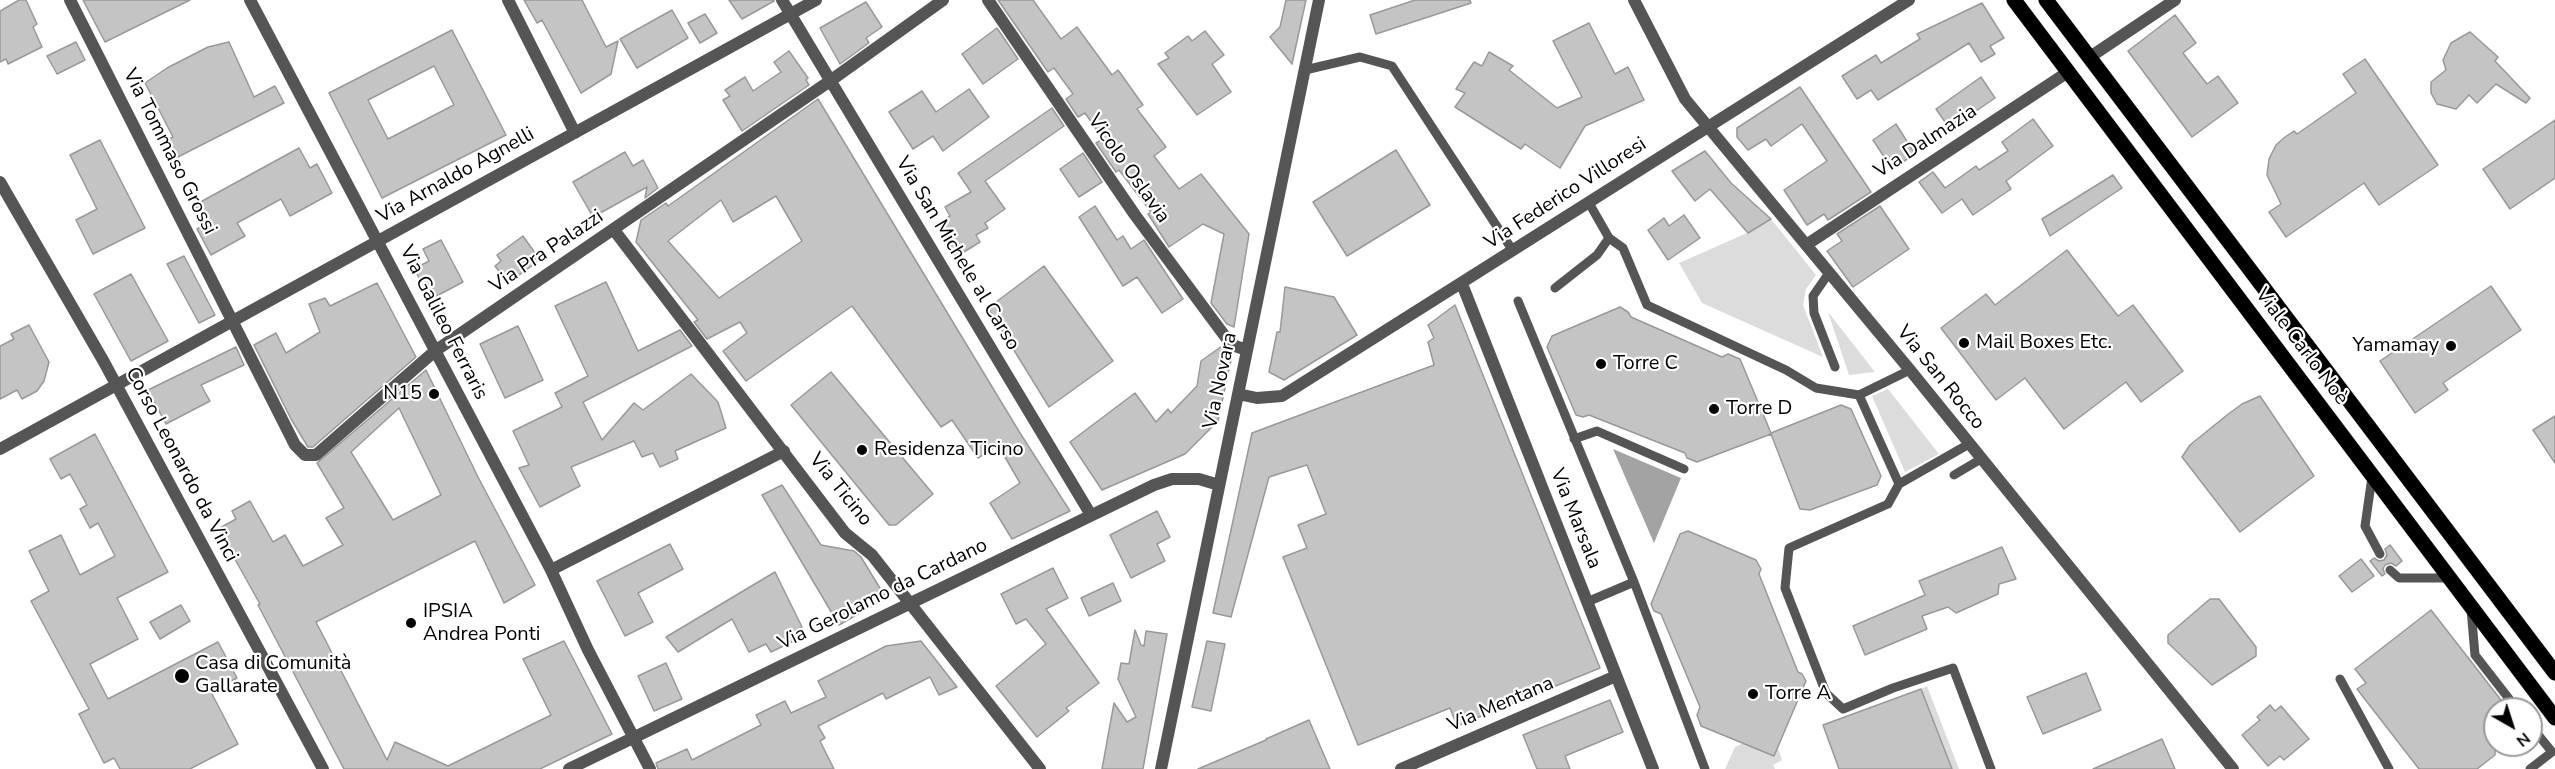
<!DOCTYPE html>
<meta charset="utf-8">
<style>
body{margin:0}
#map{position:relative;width:2555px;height:769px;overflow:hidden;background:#fff;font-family:"Nunito Sans",sans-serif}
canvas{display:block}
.north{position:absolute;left:2483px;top:697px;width:60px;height:60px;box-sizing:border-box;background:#fff;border:2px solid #999;border-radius:50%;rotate:141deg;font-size:16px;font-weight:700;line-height:24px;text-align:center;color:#000}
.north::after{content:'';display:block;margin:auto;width:21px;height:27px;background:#000;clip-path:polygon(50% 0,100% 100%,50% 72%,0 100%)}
</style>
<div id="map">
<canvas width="2555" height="769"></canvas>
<div class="north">N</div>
</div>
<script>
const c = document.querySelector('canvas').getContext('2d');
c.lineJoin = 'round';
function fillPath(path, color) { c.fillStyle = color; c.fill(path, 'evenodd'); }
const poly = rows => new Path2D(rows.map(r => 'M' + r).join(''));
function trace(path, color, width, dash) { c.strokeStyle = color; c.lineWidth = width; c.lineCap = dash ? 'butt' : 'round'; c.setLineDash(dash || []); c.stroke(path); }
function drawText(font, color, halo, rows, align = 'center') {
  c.font = font + ' "Nunito Sans",sans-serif'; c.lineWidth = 4.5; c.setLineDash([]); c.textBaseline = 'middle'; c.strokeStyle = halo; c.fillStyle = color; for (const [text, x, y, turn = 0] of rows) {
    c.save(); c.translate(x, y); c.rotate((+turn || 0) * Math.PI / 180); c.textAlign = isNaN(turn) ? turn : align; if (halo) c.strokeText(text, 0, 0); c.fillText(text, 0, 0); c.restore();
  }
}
fillPath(poly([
 [1771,219,1816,275,1806,289,1803,305,1823,357,1702,303,1679,263,1747,233],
 [1828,312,1875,372,1849,375],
 [1888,389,1939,454,1905,472,1872,396],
 [1927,686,1959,769,1952,769,1921,689],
 [1743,743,1769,754,1778,748,1782,760,1773,765,1775,769,1725,769,1735,747]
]), '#dcdcdc');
fillPath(poly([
 [1613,449,1681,478,1654,543]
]), '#a3a3a3');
const building = poly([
 [19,0,26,0,37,24,33,27,42,47,8,64,6,59,0,62,0,11,19,0],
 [83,0,190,0,105,42,83,0],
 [524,0,582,0,606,47,618,41,611,74,581,93,542,20,537,23,524,0],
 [729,0,774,0,774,1,742,19,729,0],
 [998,0,1033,0,1061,39,1077,27,1112,75,1118,70,1143,105,1137,109,1166,147,1154,156,1179,189,1201,174,1249,234,1234,327,1227,324,1211,303,1224,234,1203,224,1169,247,1148,214,1151,212,1119,170,1116,172,1096,143,1103,139,1085,113,1078,117,1066,99,1073,94,1054,68,1048,72,998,0],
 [1286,0,1306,0,1292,64,1270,37,1280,27,1286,0],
 [1415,0,1470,0,1471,3,1376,34,1370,15,1415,0],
 [866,2,882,27,866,38,869,43,840,64,820,28,866,2],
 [1982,3,2004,38,1990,46,1995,54,1981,62,1969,43,1878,100,1871,90,1857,99,1842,76,1876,55,1881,63,1920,39,1917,34,1982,3],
 [672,10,688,38,637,68,620,39,672,10],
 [705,14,717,33,700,43,688,23,705,14],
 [2175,15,2196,43,2183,53,2207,84,2218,76,2238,103,2192,137,2128,51,2175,15],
 [1589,23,1615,74,1628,67,1644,100,1585,126,1560,168,1525,144,1521,149,1455,107,1465,93,1456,89,1474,62,1482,66,1489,52,1513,66,1509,70,1557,108,1582,97,1553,41,1589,23],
 [997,28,1018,59,983,84,962,54,997,28],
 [452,30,506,135,382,198,329,93,452,30],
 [434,66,454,105,388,139,368,100,434,66],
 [1205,31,1224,55,1212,64,1231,92,1197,115,1158,64,1169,58,1165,53,1188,36,1192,41,1205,31],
 [2470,32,2498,57,2495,61,2530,98,2526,103,2496,84,2477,103,2469,95,2456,109,2437,104,2431,93,2431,82,2446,70,2443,60,2451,43,2470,32],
 [76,42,85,60,57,74,47,56,76,42],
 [229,42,254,97,275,86,284,103,170,161,161,143,173,137,145,83,167,68,208,47,229,42],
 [789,51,808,78,806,80,809,85,742,131,723,100,730,96,725,90,745,77,753,91,781,72,774,62,789,51],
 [2365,59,2438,165,2379,205,2364,183,2286,237,2269,212,2281,204,2267,175,2269,159,2276,145,2285,137,2294,131,2297,134,2356,93,2343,74,2365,59],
 [1981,77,1995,98,1950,129,1936,109,1981,77],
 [1800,87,1871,192,1828,220,1824,214,1807,225,1784,190,1827,161,1802,124,1771,146,1766,139,1748,150,1737,137,1737,128,1800,87],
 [969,89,989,117,943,151,933,136,913,149,889,112,922,91,936,112,969,89],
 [818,99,1020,433,1070,511,1012,539,990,503,1020,483,998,445,978,458,952,420,941,427,852,306,746,381,723,351,747,333,740,322,707,339,694,322,698,320,636,242,641,220,666,203,668,206,818,99],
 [776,196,802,241,719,298,668,241,721,200,733,222,776,196],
 [1052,108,1064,126,985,181,1005,209,985,223,988,228,976,235,980,242,956,257,937,224,950,216,945,207,971,192,958,173,1052,108],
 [2033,119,2053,146,2006,181,2011,189,1973,215,1962,199,1942,213,1919,182,1933,172,1945,188,1976,166,1979,170,2008,151,2002,142,2033,119],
 [2555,120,2555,178,2510,209,2483,169,2555,120],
 [1896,124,1915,154,1892,169,1873,140,1896,124],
 [100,140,145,228,93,254,76,220,97,209,70,155,100,140],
 [299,148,310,168,317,164,332,193,290,216,281,199,237,223,245,236,211,255,197,229,206,224,195,205,299,148],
 [1396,150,1430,205,1347,256,1313,202,1396,150],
 [1705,151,1731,183,1771,219,1748,233,1710,189,1695,201,1672,171,1705,151],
 [625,152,633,166,643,160,658,188,645,198,647,187,593,217,573,182,625,152],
 [1083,153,1102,182,1079,197,1060,169,1083,153],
 [2113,175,2122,188,2050,236,2042,219,2113,175],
 [1095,206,1117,240,1123,236,1131,249,1144,240,1183,299,1162,313,1137,277,1123,286,1079,217,1095,206],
 [1880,206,1909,249,1853,287,1827,251,1842,241,1837,234,1880,206],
 [1684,215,1700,238,1668,260,1648,230,1664,218,1669,226,1684,215],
 [523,236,540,260,508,283,495,266,501,261,497,255,523,236],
 [441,240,463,282,431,299,414,269,429,261,423,249,441,240],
 [2067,250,2118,316,2133,305,2183,371,2141,402,2126,382,2064,429,2025,378,1996,400,1941,328,1986,294,1995,305,2067,250],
 [184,256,215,315,199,323,167,264,184,256],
 [1044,266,1113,361,1049,407,988,308,1044,266],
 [131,274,168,341,131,361,94,294,131,274],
 [606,282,638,351,680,330,692,346,583,402,602,440,634,403,643,410,691,374,718,402,726,428,675,451,678,459,660,467,653,453,642,457,634,441,571,467,580,486,540,507,519,468,529,465,513,431,562,407,555,393,588,376,555,306,606,282],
 [377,283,416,357,313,447,308,447,291,419,254,345,276,333,286,353,320,332,309,304,325,298,330,306,377,283],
 [2491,286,2521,330,2443,383,2448,390,2415,413,2380,361,2491,286],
 [1285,287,1334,297,1357,335,1284,380,1269,372,1277,332,1280,332,1285,287],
 [1455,305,1600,668,1457,726,1450,708,1358,745,1283,557,1307,548,1298,525,1326,514,1307,465,1269,477,1231,617,1213,613,1252,433,1434,365,1428,342,1434,338,1428,325,1455,305],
 [1620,307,1628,312,1631,317,1722,357,1728,354,1740,359,1771,433,1841,405,1851,409,1881,476,1877,485,1810,510,1800,509,1771,434,1697,462,1687,458,1685,453,1589,415,1583,417,1576,415,1547,347,1552,336,1620,307],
 [29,325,49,362,44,381,37,391,22,399,17,390,0,399,0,346,14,339,11,334,29,325],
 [518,326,543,380,505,398,480,344,518,326],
 [1222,346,1232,355,1218,421,1185,454,1102,490,1070,442,1135,393,1156,422,1168,409,1171,413,1197,386,1201,361,1222,346],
 [236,347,244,365,201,385,210,401,166,424,148,390,236,347],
 [426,370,478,477,535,585,504,603,475,541,316,622,387,760,395,742,448,766,551,715,523,659,564,641,612,734,540,769,344,769,258,605,260,604,218,529,236,519,232,511,250,501,273,542,285,535,303,566,343,545,326,518,344,508,317,463,426,370],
 [399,408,441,495,393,520,351,452,399,408],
 [831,372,933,494,896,525,889,525,791,405,831,372],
 [2260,396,2314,476,2240,532,2182,457,2190,445,2227,415,2242,404,2260,396],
 [2555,416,2555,463,2533,430,2555,416],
 [95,434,168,572,117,598,138,639,90,664,108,699,218,642,237,678,211,692,238,744,190,769,120,769,114,758,104,763,79,714,89,709,31,601,49,591,29,551,61,535,80,575,115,556,98,523,90,528,80,509,87,505,70,474,61,479,50,459,95,434],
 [782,485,821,545,854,551,861,557,886,598,839,625,762,495,782,485],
 [1157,511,1170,537,1157,544,1165,561,1131,578,1110,535,1157,511],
 [1688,531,1756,560,1761,569,1759,574,1798,672,1802,674,1806,681,1774,756,1701,726,1697,715,1700,707,1661,614,1654,611,1651,604,1680,534,1688,531],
 [670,544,683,569,638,593,653,622,625,636,597,581,670,544],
 [2390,545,2402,561,2396,566,2391,563,2385,565,2383,569,2385,574,2382,576,2370,561,2374,558,2379,561,2384,560,2387,555,2385,549,2390,545],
 [2002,547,2016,579,1999,584,1998,594,1956,613,1948,607,1922,616,1927,629,1865,655,1853,626,1925,595,1919,581,2002,547],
 [2361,559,2374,576,2352,592,2339,576,2361,559],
 [1053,568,1068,598,1046,609,1099,683,1066,708,1069,711,1037,737,996,686,1046,644,1026,619,1016,624,1001,594,1053,568],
 [775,572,802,627,798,629,802,637,771,652,766,644,749,652,732,619,678,652,666,637,775,572],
 [1113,583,1121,601,1089,616,1081,598,1113,583],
 [2210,599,2219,599,2256,647,2256,656,2212,685,2168,643,2168,635,2210,599],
 [181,605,190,621,160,639,150,622,181,605],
 [2431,610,2508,709,2495,709,2495,755,2477,769,2419,769,2357,689,2366,683,2355,669,2431,610],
 [1135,630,1141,645,1144,646,1146,631,1167,634,1143,769,1102,769,1114,703,1127,722,1136,717,1118,679,1121,663,1129,664,1135,630],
 [921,641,957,687,939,695,930,677,886,699,883,693,818,726,825,738,820,741,834,769,658,769,656,763,687,749,692,760,761,725,756,715,785,701,791,713,826,697,818,681,886,646,921,641],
 [1207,641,1225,644,1211,711,1192,707,1207,641],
 [666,663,682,699,654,711,638,676,666,663],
 [2086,673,2101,710,2043,734,2027,697,2086,673],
 [1921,689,1952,769,1839,769,1823,725,1921,689],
 [1610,700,1623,732,1565,756,1570,769,1537,769,1523,735,1610,700],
 [2270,705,2275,711,2281,706,2309,739,2284,760,2280,756,2268,766,2242,735,2260,720,2257,717,2270,705],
 [1309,720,1330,769,1198,769,1266,740,1266,739,1309,720],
 [2162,739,2175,769,2093,769,2162,739]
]);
fillPath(building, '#c4c4c4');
trace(building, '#999', 1.5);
const primary = poly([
 [2014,0,2555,718],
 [2046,0,2555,673]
]);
trace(primary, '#dbdbdb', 16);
trace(poly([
 [1305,70,1360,57,1392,66,1513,251],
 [1589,203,1609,238,1623,248,1647,305,1786,370,1816,388,1859,395],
 [1829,273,1813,296,1814,313,1835,367],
 [1555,288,1597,255,1609,238],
 [1518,301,1634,582,1705,769],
 [1574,439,1597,431,1684,469],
 [1969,444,1899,484,1888,504,1789,548,1785,588,1826,693,1843,709,1893,688,1953,668,1991,769],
 [1954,475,1981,459],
 [2372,477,2365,526,2380,554],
 [1899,484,1859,395,1910,370],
 [2390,570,2399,578,2448,578],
 [1587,602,1634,582],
 [2471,609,2475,655,2517,709],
 [2340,679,2389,769],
 [2530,769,2552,752,2531,726]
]), '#555', 9);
trace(poly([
 [70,0,295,445,305,455,316,455,435,351,830,81,943,0],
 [250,0,551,570,588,650,650,769],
 [508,0,575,133],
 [782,0,1091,515],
 [988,0,1135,215,1227,339,1235,346,1247,350],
 [1634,0,1685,99,1910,370,2233,769],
 [2090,57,2175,0],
 [0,182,104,362,323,769],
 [614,230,845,533,872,555,1040,769],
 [1806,245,2068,72],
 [1462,284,1653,769],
 [1238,394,1257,398,1282,396,1909,0],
 [0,449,816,0],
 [551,570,784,451],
 [569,769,1154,485,1172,479,1199,479,1219,485],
 [1161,769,1319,0],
 [1401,769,1616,676]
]), '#555', 12);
trace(primary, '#000', 15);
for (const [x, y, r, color] of [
 [1964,343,6,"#000"],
 [2451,346,6,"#000"],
 [1601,364,6,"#000"],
 [434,394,6,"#000"],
 [1714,409,6,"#000"],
 [862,450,6,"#000"],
 [411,623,6,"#000"],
 [182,676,8,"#000"],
 [1753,694,6,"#000"]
]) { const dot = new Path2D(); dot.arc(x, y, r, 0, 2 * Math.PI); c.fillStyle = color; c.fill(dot); trace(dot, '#fff', 2); }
drawText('20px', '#000', '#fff', [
 ["Via Dalmazia",1926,142,-33],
 ["Via Tommaso Grossi",169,152,63],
 ["Vicolo Oslavia",1128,169,55],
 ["Via Arnaldo Agnelli",456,176,-29],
 ["Via Federico Villoresi",1566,194,-33],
 ["Via Pra Palazzi",547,252,-34],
 ["Via San Michele al Carso",957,254,59],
 ["Via Galileo Ferraris",443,323,63],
 ["Viale Carlo Noè",2301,347,53],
 ["Via San Rocco",1940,378,51],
 ["Via Novara",1221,381,-78],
 ["Corso Leonardo da Vinci",181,465,62],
 ["Via Ticino",840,490,51],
 ["Via Marsala",1575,519,68],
 ["Via Gerolamo da Cardano",883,595,-26],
 ["Via Mentana",1501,705,-23]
]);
drawText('20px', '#000', '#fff', [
 ["Mail Boxes Etc.",1976,343],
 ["Yamamay",2439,346,"right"],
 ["Torre C",1613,364],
 ["N15",422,394,"right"],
 ["Torre D",1726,409],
 ["Residenza Ticino",874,450],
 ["IPSIA",423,612],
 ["Andrea Ponti",423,635],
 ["Casa di Comunità",195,664],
 ["Gallarate",195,687],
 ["Torre A",1765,694]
], 'left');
</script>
